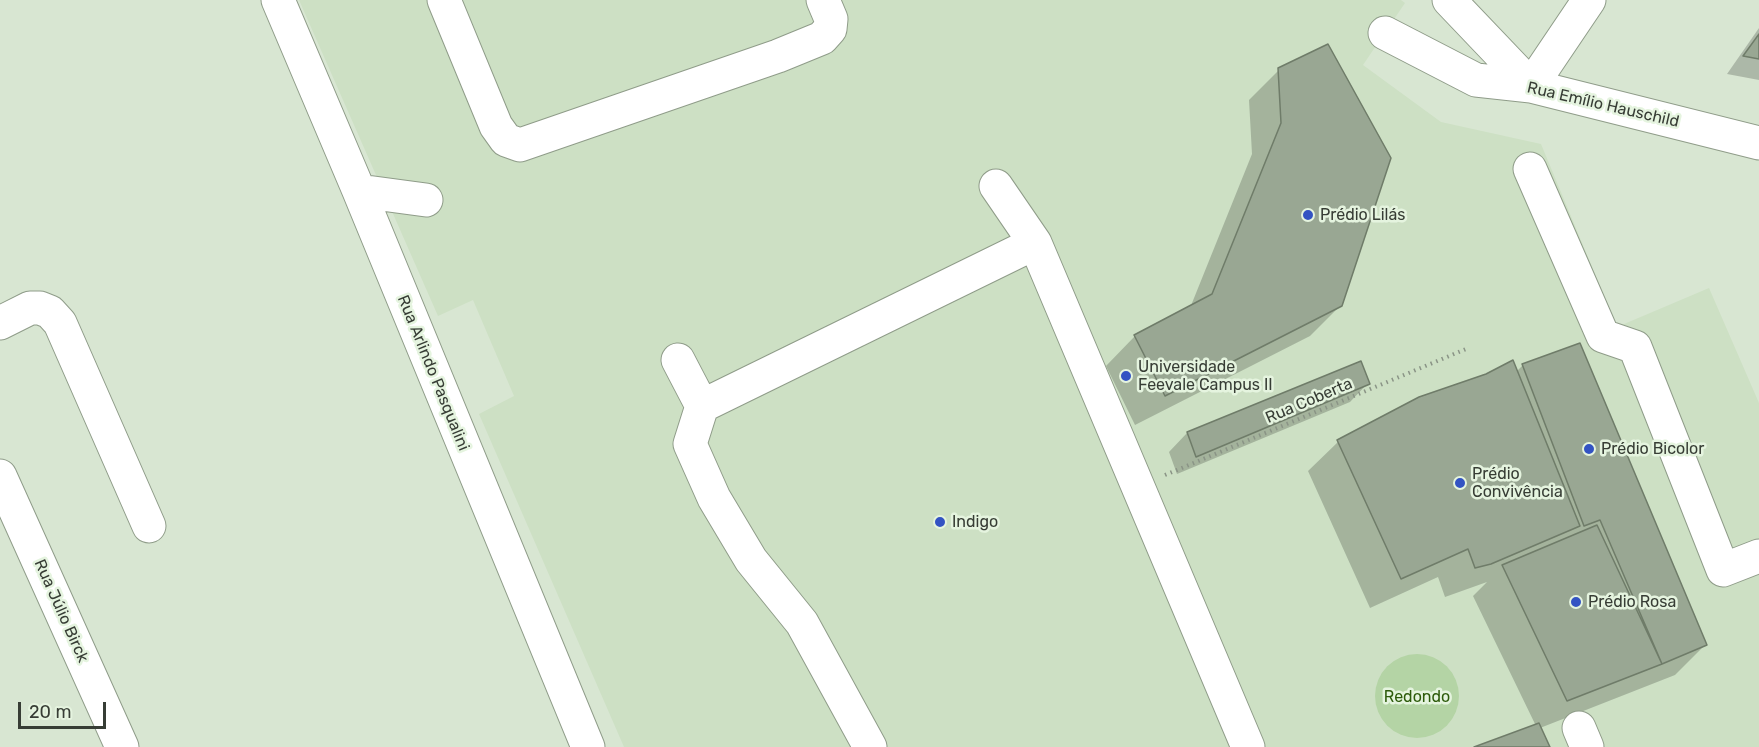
<!DOCTYPE html>
<meta charset="utf-8">
<style>
body{margin:0}
#map{position:relative;width:1759px;height:747px;overflow:hidden;background:#d8e6d2;font-family:Rubik,sans-serif}
canvas{display:block}
.scale{position:absolute;left:18px;top:702px;width:88px;height:27px;box-sizing:border-box;border:3px solid #373d35;border-top:0;padding-left:8px;font-size:18px;line-height:21px;white-space:nowrap;color:#373d35;-webkit-text-stroke:4px #e5f4df;paint-order:stroke}
</style>
<div id="map">
<canvas width="1759" height="747"></canvas>
<div class="scale">20 m</div>
</div>
<script>
const c = document.querySelector('canvas').getContext('2d');
c.lineJoin = 'round';
function fillPath(path, color) { c.fillStyle = color; c.fill(path, 'evenodd'); }
const poly = rows => new Path2D(rows.map(r => 'M' + r).join(''));
function trace(path, color, width, dash) { c.strokeStyle = color; c.lineWidth = width; c.lineCap = dash ? 'butt' : 'round'; c.setLineDash(dash || []); c.stroke(path); }
function drawText(font, color, halo, rows, align = 'center') {
  c.font = font + ' Rubik,sans-serif'; c.lineWidth = 5; c.setLineDash([]); c.textBaseline = 'middle'; c.strokeStyle = halo; c.fillStyle = color; for (const [text, x, y, turn = 0] of rows) {
    c.save(); c.translate(x, y); c.rotate((+turn || 0) * Math.PI / 180); c.textAlign = isNaN(turn) ? turn : align; if (halo) c.strokeText(text, 0, 0); c.fillText(text, 0, 0); c.restore();
  }
}
fillPath(poly([
 [299,0,1401,0,1405,3,1363,65,1441,122,1541,144,1617,327,1709,288,1759,403,1759,747,624,747,479,414,514,396,473,300,438,316]
]), '#cde0c4');
fillPath(poly([
 '1375 696a42 42 0 1 1 84 0a42 42 0 1 1-84 0Z'
]), '#b4d4a5');
fillPath(poly([
 [1759,28,1759,80,1727,74],
 [1279,70,1340,306,1310,336,1135,425,1106,366,1135,336,1190,308,1252,154,1249,100],
 [1360,363,1368,383,1350,402,1177,474,1169,452,1187,433],
 [1523,365,1705,645,1675,675,1540,728,1548,747,1478,747,1536,726,1473,596,1487,582,1445,597,1438,577,1370,608,1308,471,1338,442,1516,372]
]), '#0003');
const building = poly([
 [1759,34,1759,59,1743,56,1759,34],
 [1328,44,1391,158,1342,306,1165,396,1134,335,1212,294,1281,123,1278,68,1328,44],
 [1580,343,1707,645,1662,664,1600,520,1584,526,1522,364,1580,343],
 [1513,360,1580,526,1491,564,1475,568,1468,549,1401,579,1337,440,1419,397,1486,374,1513,360],
 [1361,361,1370,384,1196,457,1187,432,1361,361],
 [1597,525,1662,664,1567,701,1502,565,1597,525],
 [1539,723,1550,747,1474,747,1539,723]
]);
fillPath(building, '#99a793');
trace(building, '#6f7c69', 1.5);
const minor = poly([
 [278,0,359,191,588,747],
 [444,0,496,126,506,140,520,145,778,56,822,38,830,29,831,19,823,0],
 [1449,0,1531,86],
 [1385,33,1476,80,1531,86,1759,143],
 [1531,86,1589,0],
 [1530,169,1603,336,1635,347,1723,570,1759,556],
 [996,186,1035,243],
 [359,191,426,200],
 [0,323,30,308,40,308,50,312,60,323,149,526],
 [678,360,702,406],
 [0,476,122,747],
 [1579,728,1587,747],
 [870,747,802,623,751,560,714,498,690,444,702,406,1035,243,1248,747]
]);
trace(minor, '#8f9c89', 35);
trace(poly([
 [1165,475,1466,349]
]), '#8a9486', 4, [1.5, 4.5]);
trace(minor, '#fff', 33);
for (const [x, y, r, color] of [
 [1308,215,6,"#3353c3"],
 [1126,376,6,"#3353c3"],
 [1589,449,6,"#3353c3"],
 [1460,483,6,"#3353c3"],
 [940,522,6,"#3353c3"],
 [1576,602,6,"#3353c3"]
]) { const dot = new Path2D(); dot.arc(x, y, r, 0, 2 * Math.PI); c.fillStyle = color; c.fill(dot); trace(dot, '#e5f4df', 2); }
drawText('16px', '#373d35', '#e5f4df', [
 ["Rua Emílio Hauschild",1603,105,13],
 ["Rua Arlindo Pasqualini",433,373,68],
 ["Rua Coberta",1309,401,-23],
 ["Rua Júlio Birck",61,611,66]
]);
drawText('16px', '#373d35', '#e5f4df', [
 ["Prédio Lilás",1320,215],
 ["Universidade",1138,367],
 ["Feevale Campus II",1138,385],
 ["Prédio Bicolor",1601,449],
 ["Prédio",1472,474],
 ["Convivência",1472,492],
 ["Indigo",952,522],
 ["Prédio Rosa",1588,602]
], 'left');
drawText('16px', '#2d5b0b', '#e5f4df', [
 ["Redondo",1417,697]
]);
</script>
